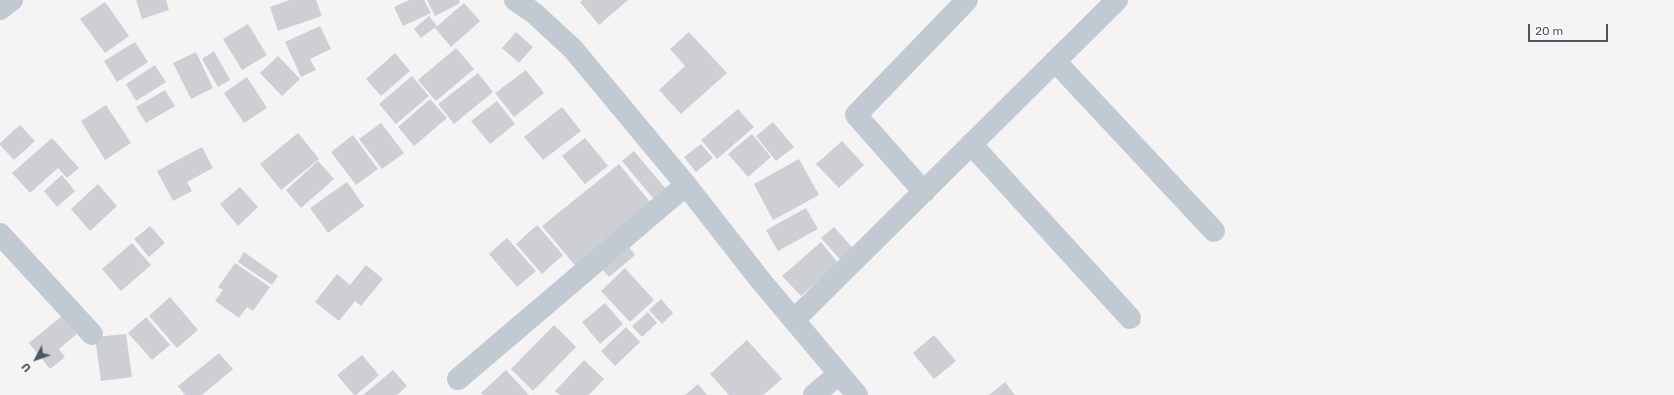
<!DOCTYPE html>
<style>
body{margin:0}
#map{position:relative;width:1674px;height:395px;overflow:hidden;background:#f5f3f3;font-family:Rubik,sans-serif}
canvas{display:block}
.north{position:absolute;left:16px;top:339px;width:40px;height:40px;-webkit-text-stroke:3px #fff;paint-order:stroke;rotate:229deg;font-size:11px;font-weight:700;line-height:16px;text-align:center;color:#4a5661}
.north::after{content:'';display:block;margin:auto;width:14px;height:18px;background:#4a5661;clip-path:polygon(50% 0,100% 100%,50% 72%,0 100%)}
.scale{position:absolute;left:1528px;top:24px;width:80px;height:18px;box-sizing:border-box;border:2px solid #4a5661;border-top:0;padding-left:5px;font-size:12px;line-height:14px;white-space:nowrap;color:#4a5661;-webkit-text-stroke:3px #fff;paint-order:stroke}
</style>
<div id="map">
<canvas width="1674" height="395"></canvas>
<div class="north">U</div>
<div class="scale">20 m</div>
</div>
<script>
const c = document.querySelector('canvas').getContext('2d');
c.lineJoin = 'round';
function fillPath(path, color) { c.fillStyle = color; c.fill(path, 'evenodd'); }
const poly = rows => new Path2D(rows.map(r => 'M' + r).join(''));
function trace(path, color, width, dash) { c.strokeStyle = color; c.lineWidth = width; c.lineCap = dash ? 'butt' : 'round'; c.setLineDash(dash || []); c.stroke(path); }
fillPath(poly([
 [136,0,166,0,169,10,142,19],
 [290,0,316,0,322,16,278,31,270,7],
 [409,0,424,0,431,13,403,26,394,7],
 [427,0,459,0,460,3,435,16],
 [583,0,628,0,599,25,580,2],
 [105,2,129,36,105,53,80,19],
 [464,3,480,21,451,47,435,28],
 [429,16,437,26,421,38,414,29],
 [248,24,267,55,242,70,223,39],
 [320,26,331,49,310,59,316,70,301,77,285,42],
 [516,32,533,47,519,63,502,48],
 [689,32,727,73,681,114,659,90,685,66,670,49],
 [135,42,148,62,117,82,104,61],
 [456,48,474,69,436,101,418,80],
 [214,51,230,80,218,87,202,59],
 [196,52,213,88,191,99,173,63],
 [395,53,410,71,381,96,366,79],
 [278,56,300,79,282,96,260,73],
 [155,65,166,82,136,101,126,84],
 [526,70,544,93,514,117,495,93],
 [478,73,493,92,454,124,438,104],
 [412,76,429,96,396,124,379,104],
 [247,77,267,108,244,123,224,93],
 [165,90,175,106,146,123,136,107],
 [430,99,447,118,414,146,398,127],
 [497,101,515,124,490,144,471,121],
 [106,105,131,143,105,160,81,121],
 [562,107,581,131,543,160,524,137],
 [738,109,754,127,717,159,701,140],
 [773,122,794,147,776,161,756,136],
 [381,123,404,153,382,169,359,139],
 [20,125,35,141,14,160,0,145,0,143],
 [298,133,319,159,281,190,260,164],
 [752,134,771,157,748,177,728,154],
 [353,135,378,169,356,185,331,152],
 [52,138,79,168,67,178,58,168,30,193,12,173],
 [585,138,608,166,585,184,562,156],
 [842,141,864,165,839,188,816,164],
 [701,144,713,158,696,172,684,157],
 [202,147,213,168,187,182,192,191,173,201,157,171],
 [634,151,670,194,658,204,622,161],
 [799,159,819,195,773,220,754,184],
 [318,161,334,179,301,208,286,190],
 [619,164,654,207,578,269,542,226],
 [62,175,75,191,57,207,44,191],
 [347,182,364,206,328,233,310,208],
 [98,184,117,206,90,231,71,209],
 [240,187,258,207,238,226,220,204],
 [806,208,818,229,778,251,766,230],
 [537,225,563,255,542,274,516,244],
 [150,226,165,243,149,257,134,239],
 [834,227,859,255,846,266,821,238],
 [507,238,536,271,517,287,489,254],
 [821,242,838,263,801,296,782,276],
 [132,243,151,265,121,291,102,269],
 [629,247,635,255,609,277,603,270],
 [244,252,278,276,272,285,238,262],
 [235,263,270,287,253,311,247,307,239,318,215,301,223,290,218,287],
 [366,265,383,279,361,306,355,301,339,321,315,302,337,274,350,285],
 [625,268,654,300,630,322,601,291],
 [170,297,198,330,177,348,149,316],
 [661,299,673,313,662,324,649,310],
 [605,303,623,324,600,344,582,322],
 [648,312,657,323,642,337,632,326],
 [63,315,78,333,59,349,65,357,50,369,29,343],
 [146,317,170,345,152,360,128,333],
 [554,325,576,347,533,391,511,369],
 [626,327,640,342,615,366,601,351],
 [126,334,132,377,101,381,95,337],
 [934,335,956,361,934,379,913,353],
 [747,340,782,379,763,395,729,395,710,374],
 [219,353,233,369,202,395,185,395,178,386],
 [362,355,379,375,356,395,354,395,337,375],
 [584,360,604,379,589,395,560,395,555,391],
 [393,370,407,386,397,395,363,395],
 [506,370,529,395,484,395,481,393],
 [1005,382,1015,395,989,395],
 [698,384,707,395,685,395]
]), '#cdcfd5');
trace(poly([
 [515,0,534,13,573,49,686,185,761,281,857,395],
 [0,9,12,0],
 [1055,61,1214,231],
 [971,144,1130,318],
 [924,192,856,115,967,0],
 [0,234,92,334],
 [794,320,1117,0],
 [458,379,686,185],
 [814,395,839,374]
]), '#c1cad2', 22);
</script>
